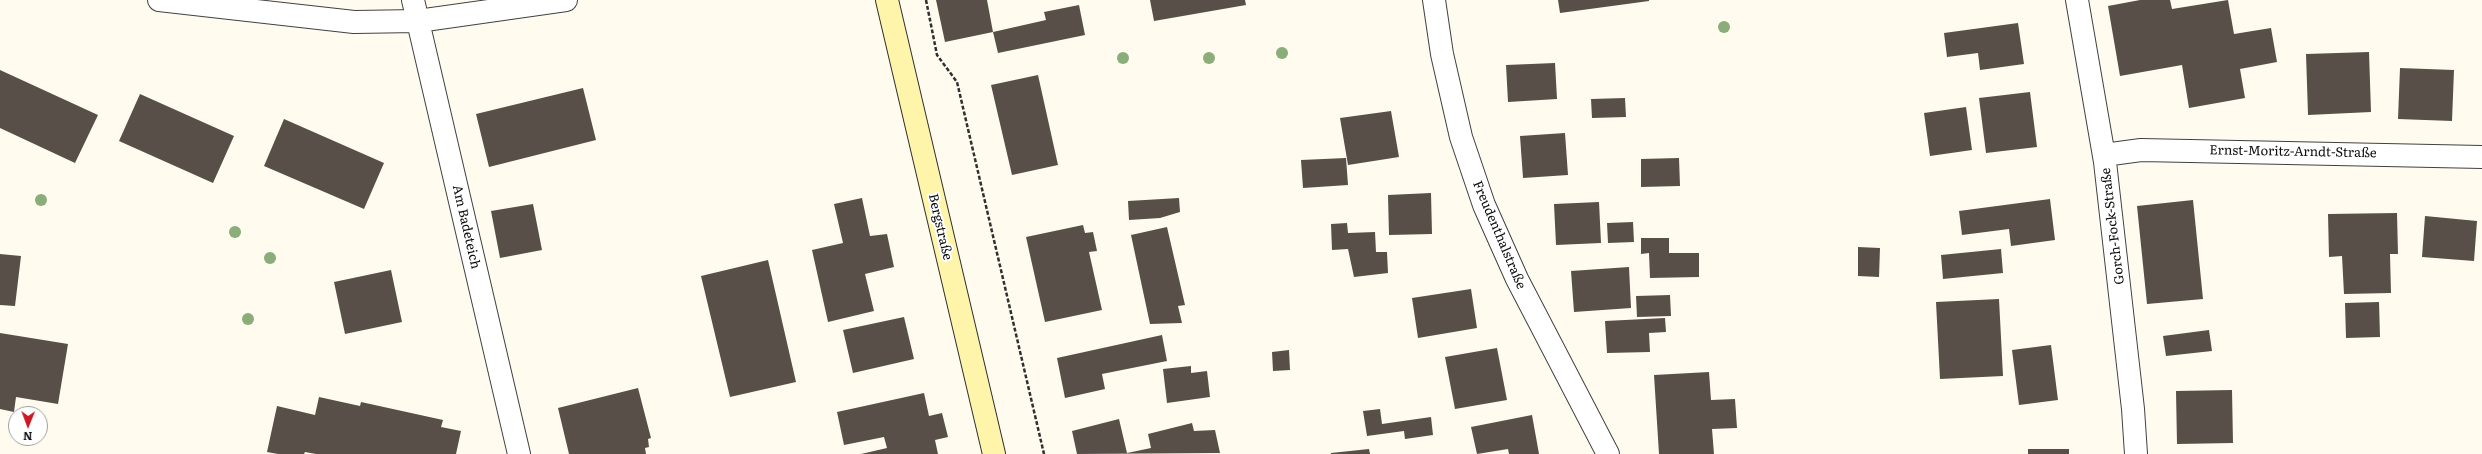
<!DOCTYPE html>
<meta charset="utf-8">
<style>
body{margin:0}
#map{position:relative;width:2482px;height:454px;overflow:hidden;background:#fffcef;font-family:Literata,serif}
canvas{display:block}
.north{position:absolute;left:8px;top:406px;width:40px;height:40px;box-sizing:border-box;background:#fff;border:1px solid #9f9f9f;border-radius:50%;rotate:181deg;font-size:11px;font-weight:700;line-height:16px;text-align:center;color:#0e0e0e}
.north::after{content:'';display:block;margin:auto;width:14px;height:18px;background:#cc1822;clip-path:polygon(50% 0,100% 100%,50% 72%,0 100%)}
</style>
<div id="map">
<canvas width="2482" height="454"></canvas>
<div class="north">N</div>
</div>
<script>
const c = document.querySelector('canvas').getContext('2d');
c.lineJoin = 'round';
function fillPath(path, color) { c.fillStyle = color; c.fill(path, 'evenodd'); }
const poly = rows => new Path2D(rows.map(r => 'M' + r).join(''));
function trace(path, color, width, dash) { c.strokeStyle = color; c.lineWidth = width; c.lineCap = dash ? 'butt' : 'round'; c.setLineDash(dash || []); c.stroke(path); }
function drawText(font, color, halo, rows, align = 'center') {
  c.font = font + ' Literata,serif'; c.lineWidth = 4; c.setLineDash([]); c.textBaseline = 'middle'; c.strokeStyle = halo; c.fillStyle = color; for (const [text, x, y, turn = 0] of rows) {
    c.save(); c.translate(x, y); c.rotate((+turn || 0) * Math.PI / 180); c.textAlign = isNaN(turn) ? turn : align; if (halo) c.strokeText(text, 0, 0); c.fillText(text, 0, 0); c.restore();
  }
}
fillPath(poly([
 [936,0,987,0,993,32,1046,20,1044,12,1079,5,1085,35,998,53,993,32,945,42],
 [1150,0,1245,0,1246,5,1154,21],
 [1558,0,1649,0,1649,1,1560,13],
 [2140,0,2170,0,2172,9,2228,0,2234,34,2271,28,2277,62,2240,69,2245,98,2189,108,2182,65,2120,76,2108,6],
 [2018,23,2024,64,1980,70,1978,53,1947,57,1944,33],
 [2369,52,2371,112,2308,115,2306,54],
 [1555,63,1557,99,1508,102,1506,65],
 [2400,68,2454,70,2452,121,2398,119],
 [0,70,98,115,75,163,0,128],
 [1038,75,1058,165,1012,175,991,85],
 [583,88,596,140,489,167,476,114],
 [2030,92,2037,147,1986,153,1979,98],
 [140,94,234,136,213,183,119,141],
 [1625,98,1626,117,1592,118,1591,99],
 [1966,107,1972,150,1930,156,1924,113],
 [1391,111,1399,157,1348,165,1340,118],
 [284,119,384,163,364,209,264,166],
 [1565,133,1568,175,1523,178,1520,136],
 [1346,158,1348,185,1303,188,1301,160],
 [1679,158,1680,186,1641,187,1641,159],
 [1431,193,1432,234,1389,235,1388,195],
 [862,198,870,236,887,234,894,267,865,274,874,311,828,322,812,250,843,243,834,204],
 [1179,198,1180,212,1160,218,1129,220,1128,201],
 [2050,199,2055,240,2011,246,2009,229,1962,235,1959,211],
 [2193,200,2203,299,2147,304,2137,206],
 [1599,202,1601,243,1556,245,1554,204],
 [533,204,542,250,500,258,491,211],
 [2397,213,2398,254,2390,254,2391,293,2344,294,2342,256,2329,257,2328,214],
 [2425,216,2477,221,2474,261,2422,257],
 [1633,222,1634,242,1608,243,1607,223],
 [1347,223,1348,233,1375,232,1376,252,1387,252,1388,273,1354,277,1348,249,1332,250,1331,224],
 [1083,225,1085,233,1093,232,1097,251,1089,252,1102,310,1045,322,1026,237],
 [1167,227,1185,305,1178,306,1182,323,1150,324,1131,235],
 [1641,238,1669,238,1669,253,1699,253,1699,277,1650,278,1649,253,1641,254],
 [1858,247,1880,248,1879,277,1858,276],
 [2001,249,2003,273,1943,279,1941,255],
 [0,254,21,256,15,306,0,305],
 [768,260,796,382,730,397,701,276],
 [1629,267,1631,308,1574,312,1571,271],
 [391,270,402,322,345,334,334,282],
 [1471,289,1477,328,1418,338,1412,298],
 [1670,295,1671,316,1637,317,1636,296],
 [1999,299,2003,376,1940,379,1936,302],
 [2379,302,2380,337,2346,338,2345,303],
 [904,317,914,359,853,373,843,330],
 [1665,318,1666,332,1649,333,1650,352,1607,353,1605,321],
 [2209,330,2212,351,2166,356,2163,336],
 [0,333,68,344,58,404,16,397,14,412,0,409],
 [1162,335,1167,361,1102,374,1105,389,1065,398,1057,358],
 [2051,345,2058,400,2019,405,2012,350],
 [1497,348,1507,400,1455,409,1445,357],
 [1289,350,1290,370,1273,371,1272,352],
 [1191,366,1191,373,1207,371,1210,397,1167,403,1163,369],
 [1709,372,1711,400,1735,399,1737,428,1712,429,1714,454,1659,454,1654,375],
 [638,388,651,438,648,439,649,447,645,448,646,454,569,454,558,408],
 [2232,390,2233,443,2177,444,2176,391],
 [924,393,929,416,942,413,948,437,935,440,938,454,861,454,887,448,884,437,844,445,837,412],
 [319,397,360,406,361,402,443,420,441,427,461,431,456,454,316,454,305,452,304,454,278,454,267,452,277,406,315,415],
 [1380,409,1382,424,1431,417,1433,435,1405,439,1404,431,1367,436,1363,411],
 [1532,415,1539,454,1509,454,1508,449,1477,454,1471,427],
 [1119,419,1127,453,1151,448,1148,434,1192,423,1194,431,1215,430,1220,453,1077,454,1072,431],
 [1369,449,1370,454,1331,454,1331,453],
 [2028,449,2069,449,2069,454,2028,454]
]), '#584f49');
const street = poly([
 [159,0,354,22,418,21,566,0],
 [413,0,519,454],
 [1434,0,1442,54,1461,137,1484,205,1517,279,1608,454],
 [2077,0,2105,162,2133,409,2136,454],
 [2104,155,2141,150,2482,157]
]);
const secondary = poly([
 [887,0,994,454]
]);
trace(street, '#414141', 24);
trace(secondary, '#303030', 24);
trace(poly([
 [926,0,937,55,957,82,1044,454]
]), '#303030', 2.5, [4, 2]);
trace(street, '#fff', 22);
trace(secondary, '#fff5aa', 22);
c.fillStyle = '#8aad79';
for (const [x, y] of [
 [1724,27],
 [1282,53],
 [1123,58],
 [1209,58],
 [41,200],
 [235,232],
 [270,258],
 [248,319]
]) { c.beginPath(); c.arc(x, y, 6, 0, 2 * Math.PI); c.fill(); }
drawText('13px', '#0e0e0e', '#fff', [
 ["Ernst-Moritz-Arndt-Straße",2293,152,1],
 ["Gorch-Fock-Straße",2113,226,-97],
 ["Am Badeteich",466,227,77],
 ["Bergstraße",940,227,77],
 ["Freudenthalstraße",1499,235,67]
]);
</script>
